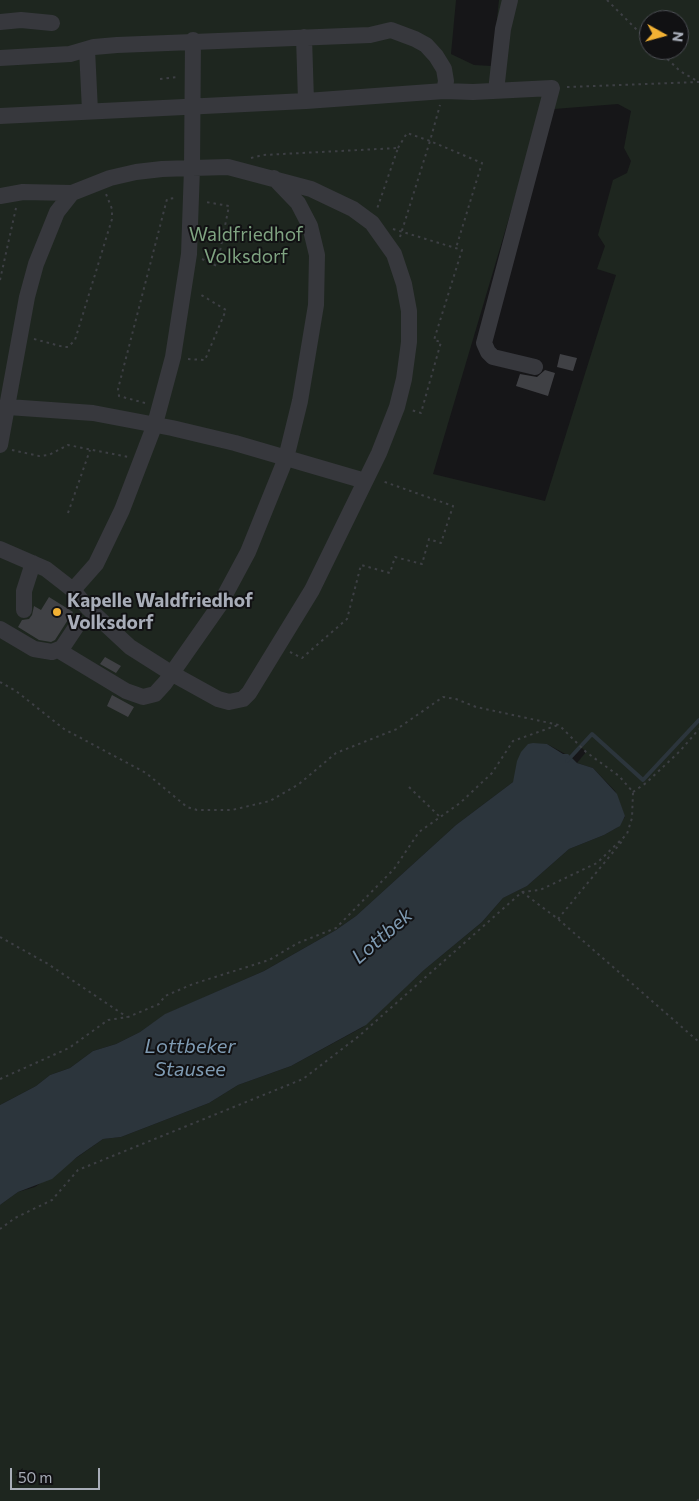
<!DOCTYPE html>
<style>
body{margin:0}
#map{position:relative;width:699px;height:1501px;overflow:hidden;background:#161618;font-family:Commissioner,sans-serif}
canvas{display:block}
.north{position:absolute;left:639px;top:10px;width:50px;height:50px;box-sizing:border-box;background:#111113;border:1px solid #4d4f55;border-radius:50%;rotate:97deg;font-size:14px;font-weight:700;line-height:20px;text-align:center;color:#a8adb8}
.north::after{content:'';display:block;margin:auto;width:18px;height:22px;background:#f2b134;clip-path:polygon(50% 0,100% 100%,50% 72%,0 100%)}
.scale{position:absolute;left:10px;top:1468px;width:90px;height:22px;box-sizing:border-box;border:2px solid #a8adb8;border-top:0;padding-left:6px;font-size:15px;line-height:18px;white-space:nowrap;color:#a8adb8;-webkit-text-stroke:4px #111113;paint-order:stroke}
</style>
<div id="map">
<canvas width="699" height="1501"></canvas>
<div class="north">N</div>
<div class="scale">50 m</div>
</div>
<script>
const c = document.querySelector('canvas').getContext('2d');
c.lineJoin = 'round';
function fillPath(path, color) { c.fillStyle = color; c.fill(path, 'evenodd'); }
const poly = rows => new Path2D(rows.map(r => 'M' + r).join(''));
function trace(path, color, width, dash) { c.strokeStyle = color; c.lineWidth = width; c.lineCap = dash ? 'butt' : 'round'; c.setLineDash(dash || []); c.stroke(path); }
function drawText(font, color, halo, rows, align = 'center') {
  c.font = font + ' Commissioner,sans-serif'; c.lineWidth = 4; c.setLineDash([]); c.textBaseline = 'middle'; c.strokeStyle = halo; c.fillStyle = color; for (const [text, x, y, turn = 0] of rows) {
    c.save(); c.translate(x, y); c.rotate((+turn || 0) * Math.PI / 180); c.textAlign = isNaN(turn) ? turn : align; if (halo) c.strokeText(text, 0, 0); c.fillText(text, 0, 0); c.restore();
  }
}
fillPath(poly([
 [0,0,456,0,451,54,474,65,492,66,499,0,699,0,699,720,669,752,699,723,699,1501,0,1501,0,1205,18,1192,35,1187,103,1139,121,1137,209,1103,238,1085,291,1066,363,1027,424,970,482,922,503,898,527,886,569,849,604,835,618,827,625,817,615,791,593,768,577,763,586,752,581,747,586,740,569,756,547,744,513,782,456,825,356,916,336,930,264,971,166,1014,140,1032,116,1044,93,1051,70,1068,50,1075,36,1086,0,1105],
 [649,20,679,20,679,50,649,50],
 [618,104,631,111,624,148,631,161,627,173,613,180,598,235,605,246,597,269,616,275,545,501,433,474,541,110]
]), '#1e261f');
fillPath(poly([
 [533,743,547,744,563,754,568,754,577,763,593,768,617,794,625,816,620,826,604,835,569,849,527,886,503,898,482,922,424,970,366,1025,291,1066,238,1085,209,1103,121,1137,103,1139,77,1157,52,1179,18,1192,0,1205,0,1105,36,1086,50,1075,70,1068,93,1051,116,1044,140,1032,165,1014,264,971,336,930,356,916,456,825,513,782,517,761,521,752,528,744]
]), '#2c353c');
trace(poly([
 [567,761,592,734,643,780,699,720]
]), '#2c353c', 4);
fillPath(poly([
 [560,354,577,358,573,371,557,367],
 [545,370,555,373,548,396,516,386,520,374,537,377],
 [49,597,73,612,55,640,51,642,39,640,18,627,22,620,29,619,32,615,34,606,41,610],
 [105,657,121,666,116,673,100,664],
 [112,695,134,707,128,717,107,706]
]), '#404145');
trace(poly([
 [607,0,649,42],
 [658,50,680,71,699,82],
 [160,79,178,77],
 [567,87,699,82],
 [398,148,407,133,430,141,440,105],
 [251,158,263,155,398,148,377,209],
 [393,229,462,250,434,340,441,342,421,413,411,410],
 [400,237,430,141,482,163,456,248],
 [202,259,217,266,229,206,206,202],
 [0,280,16,208],
 [34,339,64,347,68,347,75,340,112,219,112,209,106,194],
 [188,359,205,360,226,310,198,293],
 [145,403,119,396,118,389,167,199,176,198],
 [12,450,39,456,49,455,68,445,128,457],
 [68,513,90,450],
 [290,652,302,658,347,619,361,565,390,573,395,557,422,564,429,539,441,543,453,506,382,481],
 [0,682,16,691,64,729,146,773,187,807,197,810,232,810,270,801,299,784,336,753,397,729,443,697,456,699,476,707,559,725,586,752,619,776,633,792,632,818,627,834,597,863,540,890,522,892,359,1036,303,1079,78,1170,52,1200,15,1218,0,1229],
 [409,787,440,817],
 [633,792,646,783,680,751,699,729],
 [522,892,558,919,699,1042],
 [558,919,623,840],
 [0,937,48,964,127,1017],
 [0,1079,69,1048,108,1020,128,1017,159,1004,165,996,193,984,269,960,298,943,336,928,394,869,419,832,460,803,492,773,513,741,558,725],
 [697,1501,699,1499]
]), '#3d3f44', 2, [2.5, 4]);
trace(poly([
 [0,22,21,20,52,23],
 [304,37,306,101],
 [87,49,90,111],
 [0,58,70,54,94,47,117,45,370,35,391,30,415,39,426,45,436,56,444,69,446,81,444,91],
 [496,91,503,29,510,0],
 [0,116,306,101,444,91,473,92,552,88,484,343,488,352,493,357,535,367],
 [0,196,23,192,72,193],
 [8,407,93,413,172,428,235,443,365,481],
 [0,445,27,297,36,264,57,212,72,193,110,178,136,172,162,169,192,168,228,167,311,189,353,209,372,223,394,254,404,284,409,311,409,342,404,379,397,407,379,453,312,590,249,693,243,699,229,702,218,699,171,673,130,647,88,608,73,590,96,564,122,510,155,424,173,357,189,254,192,168,193,40],
 [0,549,46,569,73,590],
 [24,610,24,591,33,563],
 [0,629,34,649,52,652,62,648,78,624],
 [58,650,126,691,143,697,155,694,165,683,219,606,248,552,286,458,300,401,316,305,317,255,310,226,298,203,274,178]
]), '#37383d', 16);
for (const [x, y, r, color] of [
 [57,612,5,"#f2b134"]
]) { const dot = new Path2D(); dot.arc(x, y, r, 0, 2 * Math.PI); c.fillStyle = color; c.fill(dot); trace(dot, '#111113', 2); }
drawText('19px', '#7fa381', '#111113', [
 ["Waldfriedhof",246,235],
 ["Volksdorf",246,257]
]);
drawText('bold 19px', '#a8adb8', '#111113', [
 ["Kapelle Waldfriedhof",67,601],
 ["Volksdorf",67,623]
], 'left');
drawText('italic 20px', '#7f9bb3', '#111113', [
 ["Lottbek",382,936,-41],
 ["Lottbeker",190,1046],
 ["Stausee",190,1069]
]);
</script>
